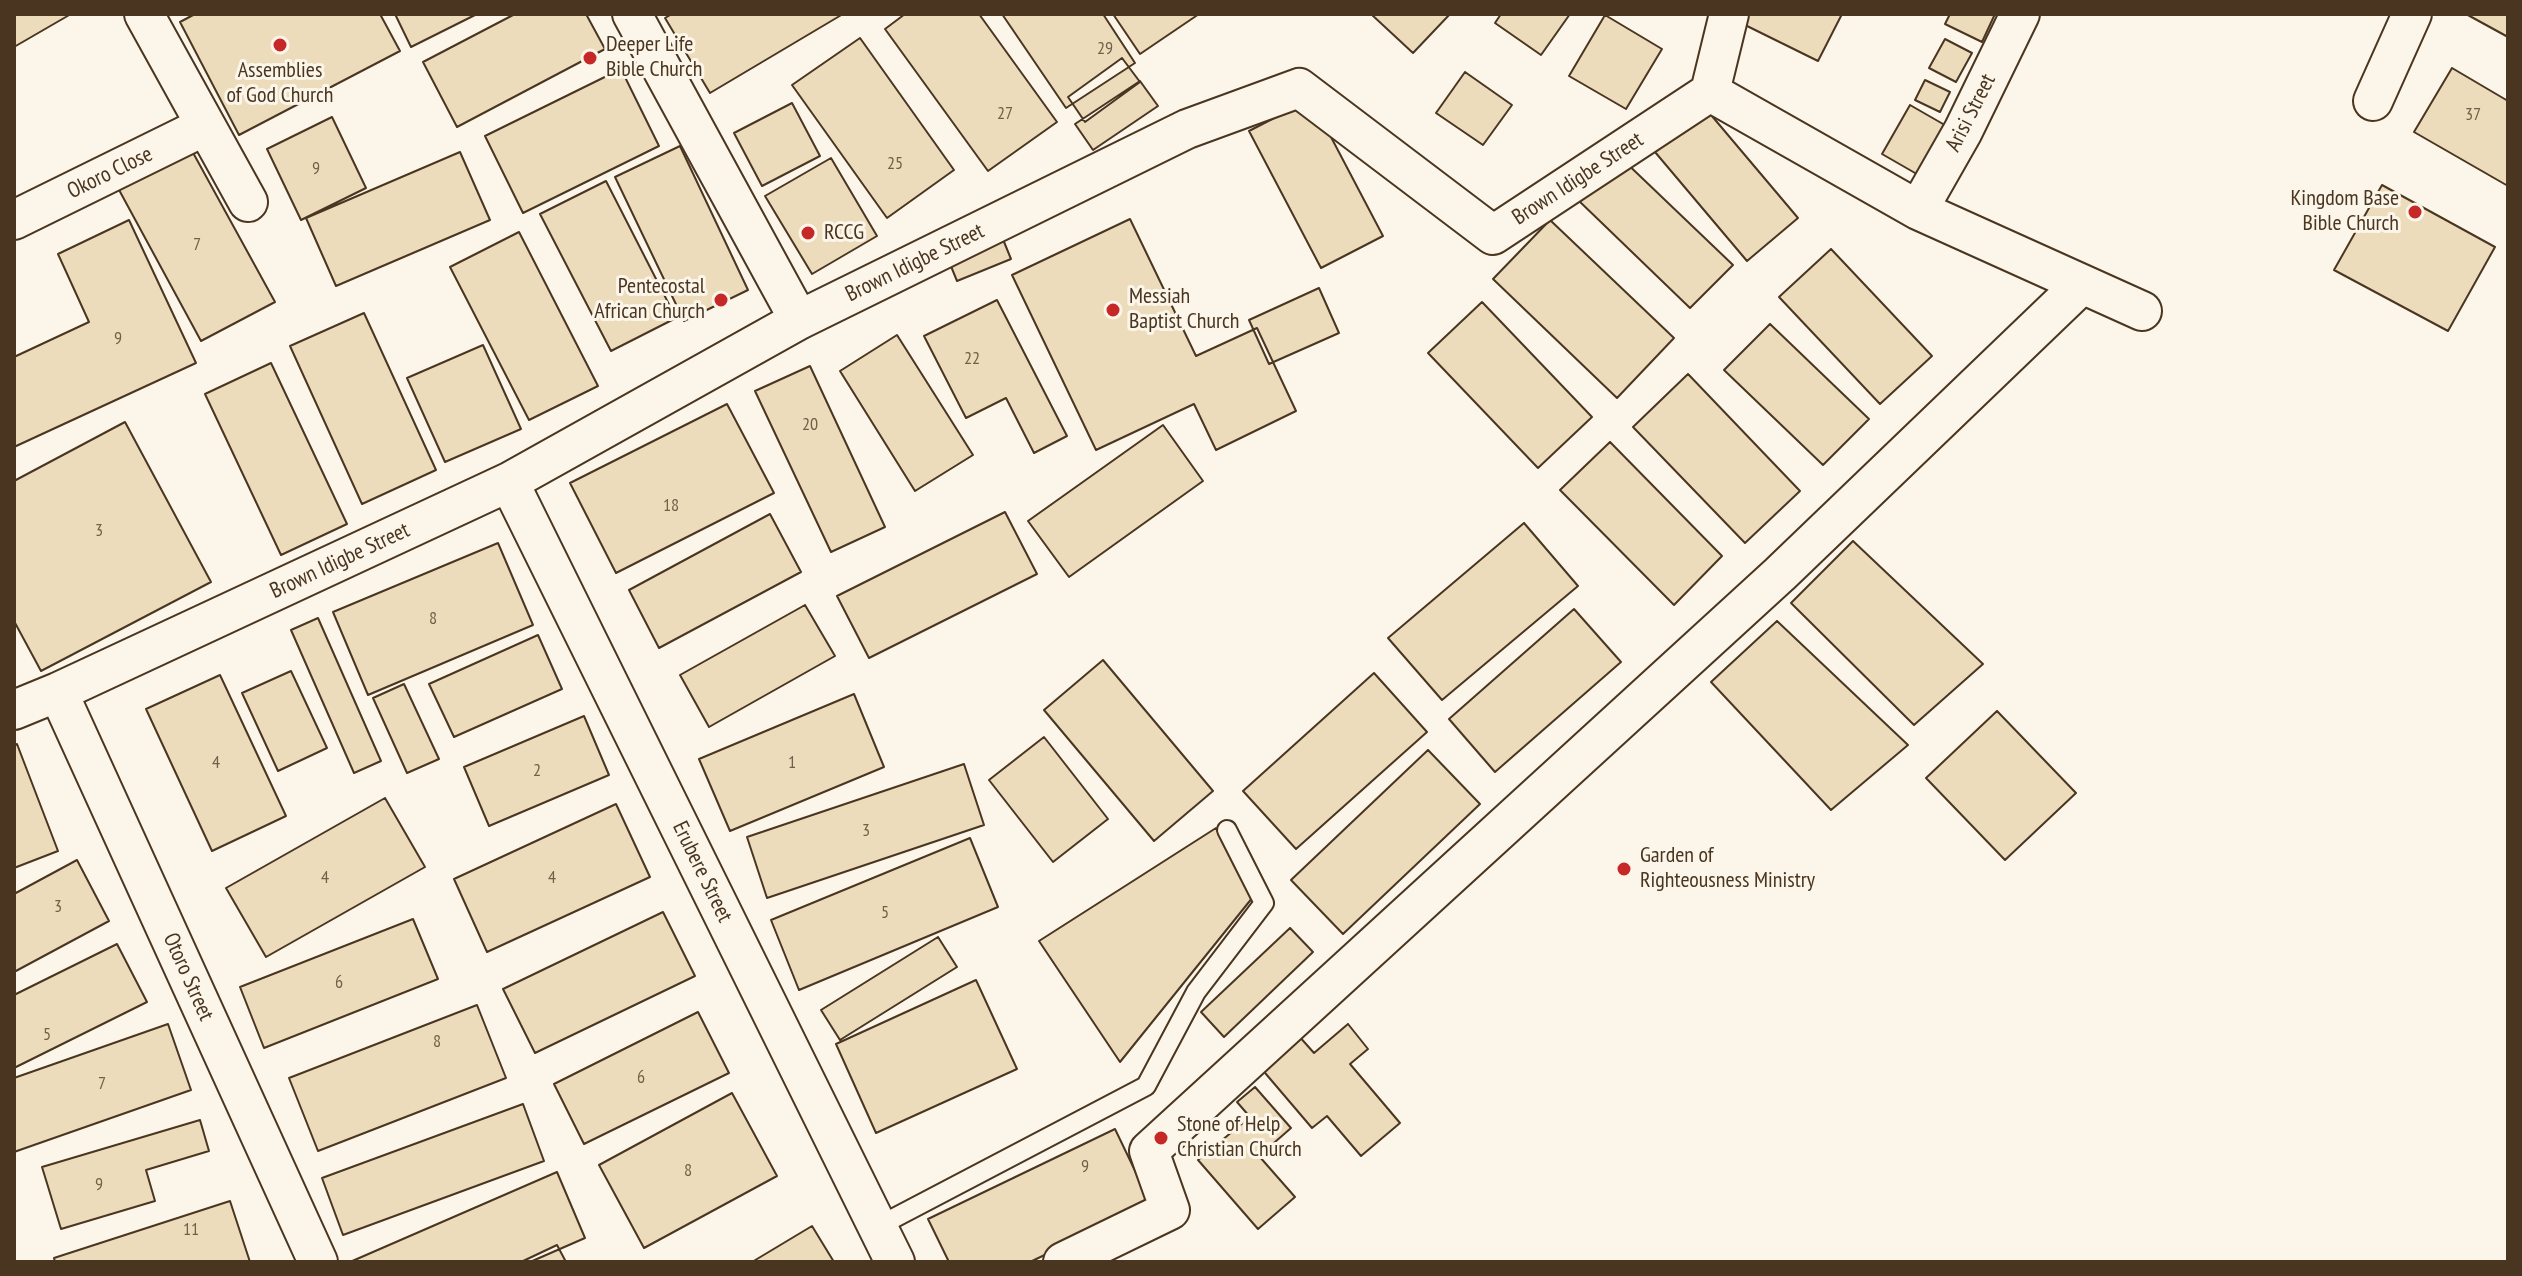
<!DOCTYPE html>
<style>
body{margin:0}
#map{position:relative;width:2522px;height:1276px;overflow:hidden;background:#fbf6e9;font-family:"PT Sans Narrow",sans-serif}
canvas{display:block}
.frame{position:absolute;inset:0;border:16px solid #4a3520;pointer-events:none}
</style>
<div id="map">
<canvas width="2522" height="1276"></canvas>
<div class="frame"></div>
</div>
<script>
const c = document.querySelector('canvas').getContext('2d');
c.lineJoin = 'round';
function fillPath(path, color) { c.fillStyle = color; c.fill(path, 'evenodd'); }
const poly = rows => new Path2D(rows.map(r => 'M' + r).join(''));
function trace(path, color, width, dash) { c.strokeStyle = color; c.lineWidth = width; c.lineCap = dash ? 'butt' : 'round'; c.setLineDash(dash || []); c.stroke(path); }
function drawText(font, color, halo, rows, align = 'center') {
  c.font = font + ' "PT Sans Narrow",sans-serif'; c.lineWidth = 6; c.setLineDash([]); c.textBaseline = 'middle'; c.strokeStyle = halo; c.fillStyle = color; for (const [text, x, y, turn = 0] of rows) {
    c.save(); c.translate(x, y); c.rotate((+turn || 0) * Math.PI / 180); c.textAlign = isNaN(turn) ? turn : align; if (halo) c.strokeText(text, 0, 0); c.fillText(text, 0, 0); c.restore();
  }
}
const building = poly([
 [14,14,71,14,14,47,14,14],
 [195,14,380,14,400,51,239,135,180,22,195,14],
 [395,14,477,14,411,47,395,14],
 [515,14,586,14,605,49,457,127,423,62,515,14],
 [672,14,843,14,710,93,665,18,672,14],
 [905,14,979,14,1057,122,988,171,885,29,905,14],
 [1002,14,1103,14,1135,63,1066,108,1002,14],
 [1113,14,1199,14,1140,54,1113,14],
 [1371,14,1450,14,1413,53,1371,14],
 [1501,14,1570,14,1541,55,1495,23,1501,14],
 [1748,14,1842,14,1818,61,1743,24,1748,14],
 [1950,14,1995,14,1982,42,1945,24,1950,14],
 [2466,14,2508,14,2508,37,2466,14],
 [1605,15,1662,49,1626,109,1569,76,1605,15],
 [860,38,954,170,887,218,792,85,860,38],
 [1945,39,1972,53,1956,82,1929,68,1945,39],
 [1122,58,1140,82,1085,122,1068,97,1122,58],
 [2452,68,2508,101,2508,186,2414,132,2452,68],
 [621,69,659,146,523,213,485,136,621,69],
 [1465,72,1512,105,1483,145,1436,113,1465,72],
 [1925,80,1950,92,1940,112,1915,100,1925,80],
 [1140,81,1158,106,1093,150,1075,124,1140,81],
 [1311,99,1383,236,1321,268,1249,131,1311,99],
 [792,103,820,156,762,186,734,133,792,103],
 [1910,105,1950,128,1922,177,1882,154,1910,105],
 [1706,109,1798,218,1747,261,1655,152,1706,109],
 [332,117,366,188,301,220,267,149,332,117],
 [680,146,748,290,684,321,615,177,680,146],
 [191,149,275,302,201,341,118,188,191,149],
 [460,152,490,220,336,286,306,218,460,152],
 [1619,156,1733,265,1690,308,1577,199,1619,156],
 [831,158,877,236,812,274,765,196,831,158],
 [606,181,676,318,611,351,540,214,606,181],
 [2382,185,2495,247,2448,331,2334,270,2382,185],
 [1130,219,1196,356,1257,328,1296,411,1216,450,1194,404,1096,450,1012,275,1130,219],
 [129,220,196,363,14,447,14,357,89,322,58,254,129,220],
 [1550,220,1674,338,1617,398,1493,279,1550,220],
 [519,232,598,386,529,420,450,267,519,232],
 [1000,232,1011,259,957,281,946,254,1000,232],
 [1831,249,1932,356,1880,404,1779,297,1831,249],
 [1319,288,1339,333,1269,364,1249,320,1319,288],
 [997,300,1067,436,1034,453,1006,398,966,418,924,336,997,300],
 [1482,302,1592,417,1538,468,1428,353,1482,302],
 [364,313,436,470,362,504,290,346,364,313],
 [1770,324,1869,419,1823,465,1724,370,1770,324],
 [897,335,973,455,915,491,840,371,897,335],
 [483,345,521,429,445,462,407,378,483,345],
 [271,363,347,524,281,555,205,394,271,363],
 [810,366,885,527,831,552,755,391,810,366],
 [1688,374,1800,491,1745,543,1633,427,1688,374],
 [727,404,774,493,616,573,570,483,727,404],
 [125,422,211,582,41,671,14,621,14,481,125,422],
 [1163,425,1203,481,1069,577,1028,521,1163,425],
 [1610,442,1722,556,1674,605,1560,490,1610,442],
 [1005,512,1037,574,869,658,837,596,1005,512],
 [770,514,801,572,659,648,629,590,770,514],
 [1524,523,1578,586,1442,700,1388,638,1524,523],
 [1853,541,1983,664,1914,725,1791,603,1853,541],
 [498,543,533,625,368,695,333,612,498,543],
 [805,605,835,656,709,727,680,675,805,605],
 [1574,609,1621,662,1495,772,1449,719,1574,609],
 [318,618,381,761,354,773,291,630,318,618],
 [1777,621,1908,745,1831,810,1711,682,1777,621],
 [538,635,562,689,454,737,429,684,538,635],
 [1103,660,1213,791,1154,841,1044,710,1103,660],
 [291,671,327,748,278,771,242,693,291,671],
 [1374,673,1427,732,1296,849,1243,791,1374,673],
 [220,675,286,816,212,851,146,709,220,675],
 [404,684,439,759,407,773,373,698,404,684],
 [854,694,884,767,730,831,699,759,854,694],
 [1997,711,2076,793,2005,860,1926,778,1997,711],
 [584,716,609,775,489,826,464,767,584,716],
 [1044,737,1108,819,1053,862,989,780,1044,737],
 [17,744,58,851,14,868,14,745,17,744],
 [1428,750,1480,804,1343,934,1291,880,1428,750],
 [964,764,984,825,767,898,747,837,964,764],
 [385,798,425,867,266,957,226,888,385,798],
 [616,804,650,877,487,952,454,879,616,804],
 [1216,828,1257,892,1120,1062,1039,941,1216,828],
 [970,838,998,907,799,990,771,920,970,838],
 [77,860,109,921,14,972,14,894,77,860],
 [663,912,695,976,535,1053,503,989,663,912],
 [413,919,438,979,264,1048,240,987,413,919],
 [1290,928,1313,952,1224,1037,1201,1012,1290,928],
 [938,937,957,967,840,1040,821,1010,938,937],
 [117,944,147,1002,14,1068,14,995,117,944],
 [976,980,1017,1069,876,1133,836,1044,976,980],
 [477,1005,506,1078,318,1151,289,1078,477,1005],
 [698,1012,729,1073,584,1144,554,1084,698,1012],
 [168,1024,191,1090,14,1152,14,1078,168,1024],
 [1348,1024,1368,1049,1350,1064,1400,1123,1361,1156,1327,1116,1312,1128,1260,1067,1298,1035,1314,1053,1348,1024],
 [1255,1087,1291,1128,1259,1156,1295,1197,1258,1229,1198,1160,1250,1117,1237,1102,1255,1087],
 [732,1093,777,1176,644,1248,599,1165,732,1093],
 [523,1104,544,1161,343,1235,322,1178,523,1104],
 [200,1120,209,1151,146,1170,155,1201,61,1229,42,1167,200,1120],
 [1115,1129,1151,1204,1030,1262,949,1262,928,1219,1115,1129],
 [557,1172,585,1238,530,1262,350,1262,557,1172],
 [230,1201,250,1262,55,1262,54,1258,230,1201],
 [812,1226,834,1262,752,1262,812,1226],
 [557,1245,566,1262,521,1262,557,1245]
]);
fillPath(building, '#ecdcbc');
trace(building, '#4a3520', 2);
const lane = poly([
 [877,1227,1146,1086,1196,992,1264,903,1227,830]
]);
const street = poly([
 [144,14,248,202],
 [632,14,799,320],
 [1710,92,1918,210,2142,311],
 [2373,101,2412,14],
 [1918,210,1963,131,2020,14],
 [14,220,205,126],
 [509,482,895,1262],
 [58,692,318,1262],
 [14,710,58,692,509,482,799,320,1187,129,1299,88,1493,235,1710,92,1729,14],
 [1063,1262,1170,1210,1149,1151,1780,574,2081,285]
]);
trace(lane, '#4a3520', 22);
trace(street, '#4a3520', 42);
trace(lane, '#fbf6e9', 18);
trace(street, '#fbf6e9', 38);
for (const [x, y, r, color] of [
 [280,45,8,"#c62828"],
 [590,58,8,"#c62828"],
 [2415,212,8,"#c62828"],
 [808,233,8,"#c62828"],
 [721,300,8,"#c62828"],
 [1113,310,8,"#c62828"],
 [1624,869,8,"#c62828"],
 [1161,1138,8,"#c62828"]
]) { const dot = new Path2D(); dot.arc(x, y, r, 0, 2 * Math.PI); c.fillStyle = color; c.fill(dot); trace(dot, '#fbf6e9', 3); }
drawText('18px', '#725f47', null, [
 ["29",1105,49],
 ["27",1005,114],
 ["37",2473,115],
 ["25",895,164],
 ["9",316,169],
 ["7",197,245],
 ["9",118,339],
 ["22",972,359],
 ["20",810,425],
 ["18",671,506],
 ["3",99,531],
 ["8",433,619],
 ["4",216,763],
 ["1",792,763],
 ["2",537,771],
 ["3",866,831],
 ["4",325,878],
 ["4",552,878],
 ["3",58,907],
 ["5",885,913],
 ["6",339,983],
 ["5",47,1035],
 ["8",437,1042],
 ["6",641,1078],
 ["7",102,1084],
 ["9",1085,1167],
 ["8",688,1171],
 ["9",99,1185],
 ["11",191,1230]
]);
drawText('22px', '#4a3520', '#fbf6e9', [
 ["Deeper Life",606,45],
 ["Bible Church",606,70],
 ["Assemblies",280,71,"center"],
 ["of God Church",280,96,"center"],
 ["Kingdom Base",2399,199,"right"],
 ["Bible Church",2399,224,"right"],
 ["RCCG",824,233],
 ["Pentecostal",705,287,"right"],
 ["African Church",705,312,"right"],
 ["Messiah",1129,297],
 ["Baptist Church",1129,322],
 ["Garden of",1640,856],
 ["Righteousness Ministry",1640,881],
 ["Stone of Help",1177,1125],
 ["Christian Church",1177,1150]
], 'left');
drawText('22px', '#4a3520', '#fbf6e9', [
 ["Arisi Street",1971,113,-63],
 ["Okoro Close",110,173,-26],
 ["Brown Idigbe Street",1578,179,-33],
 ["Brown Idigbe Street",915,263,-26],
 ["Brown Idigbe Street",340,561,-25],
 ["Erubere Street",702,872,64],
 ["Otoro Street",188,977,66]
]);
</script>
